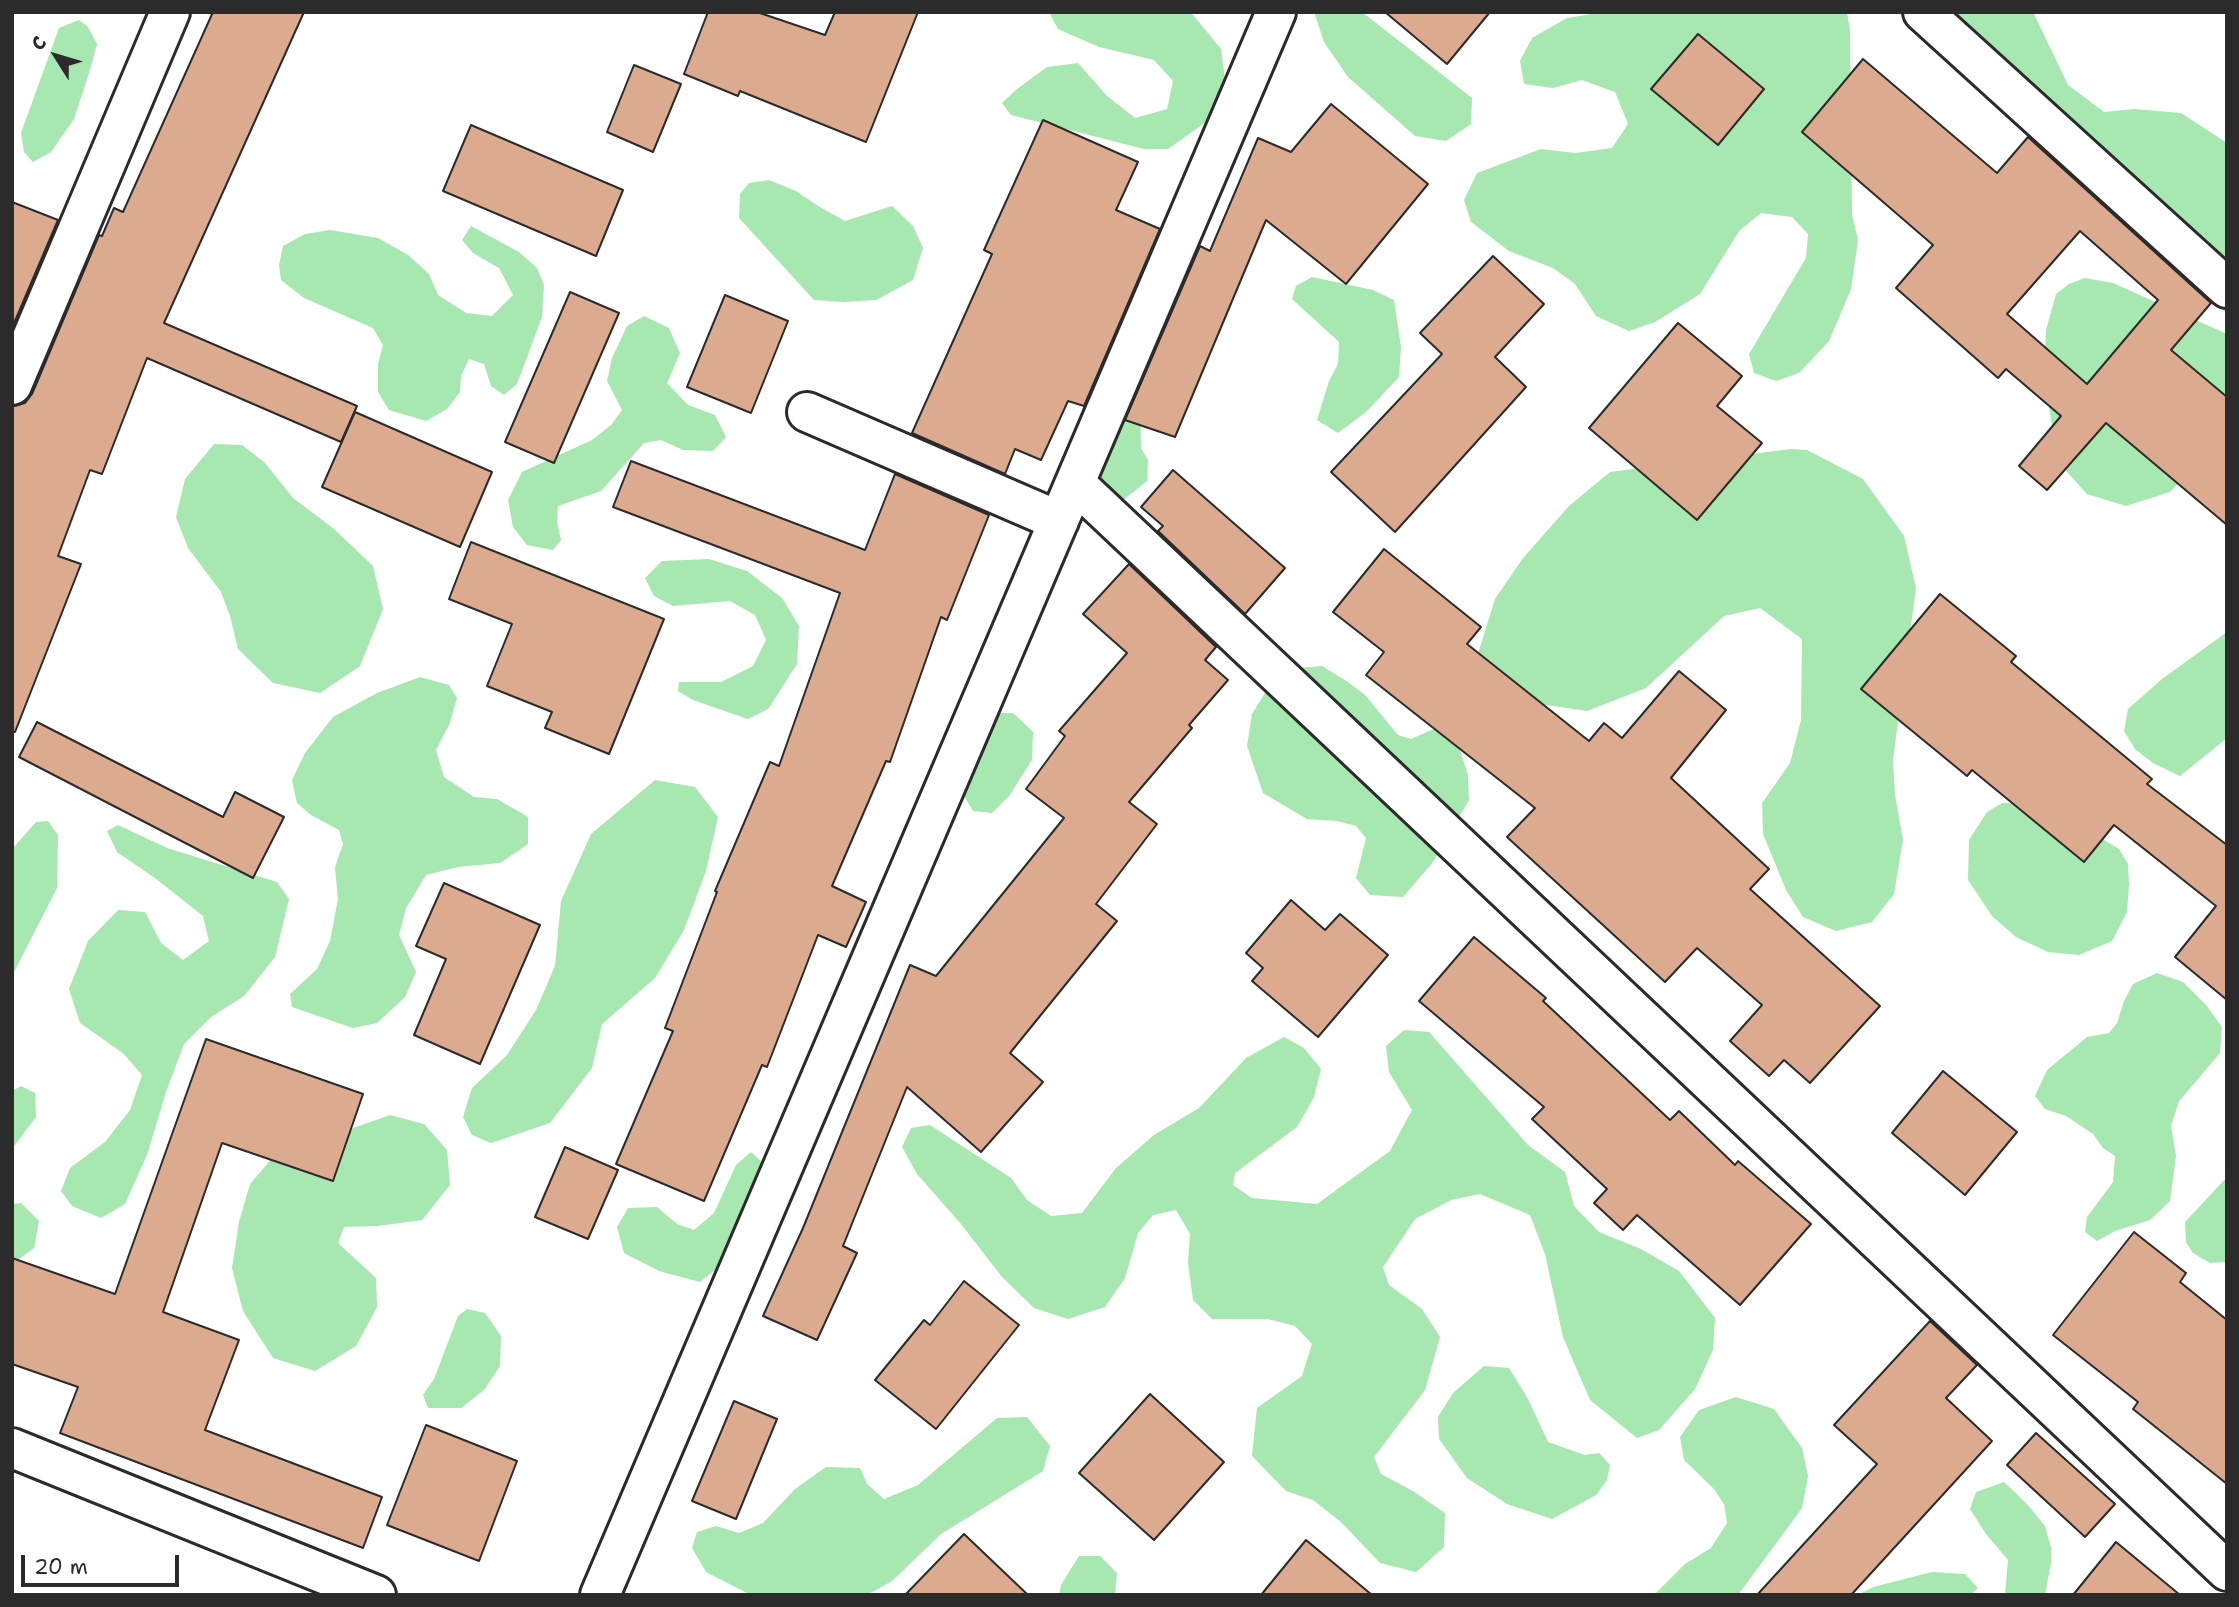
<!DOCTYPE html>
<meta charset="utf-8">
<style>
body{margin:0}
#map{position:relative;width:2239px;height:1607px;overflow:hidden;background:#fff;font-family:"Shantell Sans",sans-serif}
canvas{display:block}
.frame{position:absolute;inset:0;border:14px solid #2b2b2b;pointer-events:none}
.north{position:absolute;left:21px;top:21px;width:70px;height:70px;-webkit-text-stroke:5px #fff;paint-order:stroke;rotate:307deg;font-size:19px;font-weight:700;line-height:28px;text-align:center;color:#2b2b2b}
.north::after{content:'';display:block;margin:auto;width:24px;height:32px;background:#2b2b2b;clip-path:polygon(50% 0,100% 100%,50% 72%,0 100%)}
.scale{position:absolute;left:21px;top:1555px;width:158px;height:32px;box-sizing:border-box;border:4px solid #2b2b2b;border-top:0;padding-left:9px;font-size:21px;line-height:24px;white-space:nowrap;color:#2b2b2b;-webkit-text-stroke:5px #fff;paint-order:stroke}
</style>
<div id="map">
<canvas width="2239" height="1607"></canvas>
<div class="frame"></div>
<div class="north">С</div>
<div class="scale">20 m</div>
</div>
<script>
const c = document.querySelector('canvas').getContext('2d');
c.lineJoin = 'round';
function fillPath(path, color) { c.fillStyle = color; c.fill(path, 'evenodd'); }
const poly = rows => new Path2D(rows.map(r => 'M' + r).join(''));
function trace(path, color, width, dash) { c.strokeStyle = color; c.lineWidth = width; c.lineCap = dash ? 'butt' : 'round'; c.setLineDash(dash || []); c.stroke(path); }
fillPath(poly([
 [1049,12,1189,12,1193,15,1221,49,1226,87,1213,117,1168,149,1144,149,1011,115,1002,103,1017,89,1047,67,1078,63,1107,96,1135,118,1167,109,1173,81,1154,60,1099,47,1058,29],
 [1314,12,1362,12,1472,98,1471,124,1446,141,1415,136,1348,77,1324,42],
 [1604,12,1847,12,1850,31,1852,215,1858,240,1851,289,1829,341,1799,373,1776,381,1754,373,1749,354,1806,258,1808,234,1792,217,1761,213,1739,231,1700,294,1655,322,1629,331,1596,316,1575,284,1553,268,1509,251,1471,222,1464,200,1477,173,1541,149,1575,153,1612,148,1628,124,1615,92,1582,80,1553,88,1524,84,1520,61,1532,38,1567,18],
 [1898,12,2033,12,2068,85,2104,112,2134,109,2181,113,2227,143,2227,313],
 [79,20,88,27,97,44,90,70,74,119,51,152,33,162,24,152,21,133,59,28],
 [769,180,796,191,818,206,845,221,892,206,913,226,923,248,913,280,876,300,844,302,814,300,739,218,740,194,749,183],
 [471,226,519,252,537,268,544,285,542,317,517,384,504,395,491,386,484,364,469,359,461,376,460,392,447,409,426,421,389,410,378,392,378,364,383,345,373,328,304,298,281,280,279,265,283,246,305,234,330,230,378,238,408,255,429,274,438,295,466,313,492,316,513,295,499,268,473,253,462,240],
 [1312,277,1373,290,1394,300,1401,347,1399,377,1366,412,1338,433,1317,420,1329,381,1338,364,1339,342,1292,299,1296,286],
 [2085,278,2113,283,2227,334,2227,401,2199,461,2170,492,2126,506,2087,494,2057,461,2044,373,2046,330,2056,294,2069,284],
 [644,316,669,328,680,353,667,383,688,405,715,415,726,437,713,451,683,450,661,440,644,443,601,491,558,506,557,523,561,540,553,550,527,545,513,527,508,500,522,472,592,440,611,425,622,410,607,381,612,358,627,326],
 [1137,386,1140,399,1141,448,1148,460,1147,481,1122,501,1085,511,1062,474],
 [214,444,242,445,265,463,293,498,334,529,373,566,383,609,360,666,320,693,273,683,238,649,230,616,221,592,188,548,176,517,185,479],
 [1791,449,1807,450,1863,479,1904,536,1916,588,1893,759,1895,795,1903,840,1894,894,1872,922,1836,931,1803,917,1786,890,1763,834,1762,803,1790,763,1801,720,1802,639,1760,608,1724,616,1646,688,1587,711,1486,696,1476,660,1495,599,1523,558,1569,506,1610,472],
 [709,559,747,571,782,598,799,626,797,664,768,709,748,719,693,700,678,691,679,682,721,682,753,666,766,640,755,615,730,601,673,606,654,596,645,578,662,561],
 [2227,632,2227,738,2180,776,2153,763,2135,749,2124,731,2128,709,2162,679],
 [1322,666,1348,682,1365,695,1398,735,1411,739,1436,728,1457,741,1468,775,1469,800,1433,862,1403,897,1370,895,1356,878,1366,838,1356,826,1337,821,1307,819,1263,793,1247,746,1252,714,1268,688,1300,668],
 [420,677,449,685,457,698,449,725,436,750,444,777,474,797,497,799,528,817,528,844,500,863,458,867,426,875,406,908,399,935,416,972,405,997,377,1023,353,1028,292,1007,290,994,317,969,330,941,338,899,335,867,343,844,339,830,311,815,297,803,292,780,305,753,333,717,377,693],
 [995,713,1013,713,1033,732,1032,760,1009,796,992,813,973,811,963,794],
 [655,780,695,787,718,817,706,871,684,930,655,978,602,1024,592,1068,550,1123,491,1143,472,1135,463,1117,472,1088,507,1055,536,1010,555,966,561,901,591,834],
 [2002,803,2043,803,2119,849,2128,864,2129,884,2127,912,2112,941,2079,955,2048,952,2016,937,1992,916,1968,880,1969,840,1987,812],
 [48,821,58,835,57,888,12,976,12,849,36,822],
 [118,825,167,848,277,882,289,899,275,957,244,996,211,1017,184,1044,166,1092,147,1155,125,1204,101,1218,72,1206,61,1191,70,1168,105,1142,130,1110,142,1075,124,1054,80,1023,69,989,88,941,118,910,145,912,161,943,183,960,209,941,203,916,155,878,117,852,107,831],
 [2157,973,2183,982,2206,1005,2222,1027,2220,1053,2179,1101,2171,1126,2176,1156,2170,1201,2150,1220,2115,1231,2097,1241,2085,1232,2087,1217,2113,1182,2115,1156,2103,1148,2093,1134,2066,1116,2045,1109,2035,1096,2047,1070,2087,1037,2109,1033,2117,1023,2124,1001,2133,984],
 [1404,1030,1429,1032,1528,1145,1565,1172,1574,1206,1599,1232,1641,1249,1679,1271,1715,1318,1713,1350,1695,1389,1659,1430,1637,1438,1590,1400,1563,1337,1545,1254,1530,1215,1480,1194,1451,1200,1415,1219,1383,1267,1389,1285,1422,1309,1440,1337,1425,1390,1374,1457,1381,1474,1413,1491,1445,1513,1444,1547,1416,1572,1380,1563,1341,1522,1313,1500,1286,1491,1252,1456,1257,1408,1302,1376,1312,1344,1295,1326,1268,1319,1212,1319,1193,1300,1188,1263,1190,1234,1176,1210,1153,1215,1138,1233,1125,1278,1105,1307,1068,1319,1034,1308,1002,1277,961,1224,917,1174,902,1147,911,1128,930,1125,1011,1178,1027,1200,1051,1216,1082,1213,1116,1168,1154,1135,1199,1108,1246,1058,1284,1037,1304,1048,1321,1069,1314,1097,1297,1127,1235,1173,1233,1185,1252,1198,1317,1204,1390,1151,1412,1110,1389,1072,1386,1046],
 [21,1086,35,1093,36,1117,12,1149,12,1091],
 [390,1115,424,1124,447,1150,450,1185,422,1220,378,1226,344,1227,338,1243,376,1278,377,1307,356,1346,315,1371,273,1358,243,1311,232,1268,239,1222,250,1184,274,1156],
 [751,1152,762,1162,761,1183,746,1204,731,1246,715,1270,700,1282,659,1271,624,1253,617,1227,628,1208,657,1207,677,1224,694,1230,714,1213,736,1165],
 [2227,1177,2227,1262,2210,1263,2193,1253,2186,1242,2185,1222],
 [21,1203,39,1221,34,1248,12,1264,12,1204],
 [467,1309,485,1313,501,1336,500,1366,484,1390,461,1408,428,1408,423,1395,434,1379,458,1316],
 [1484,1366,1509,1368,1528,1399,1548,1442,1585,1455,1599,1453,1610,1465,1607,1480,1596,1495,1552,1519,1507,1504,1467,1478,1439,1439,1438,1417,1453,1393],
 [1736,1397,1774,1409,1802,1448,1808,1476,1802,1508,1738,1595,1654,1595,1685,1564,1711,1548,1727,1523,1724,1504,1714,1489,1684,1460,1680,1437,1699,1410],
 [1027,1417,1050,1446,1043,1471,941,1534,892,1581,867,1595,755,1595,747,1593,706,1572,692,1548,697,1532,716,1526,739,1533,763,1523,795,1489,826,1467,860,1468,867,1484,884,1499,918,1485,997,1418],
 [2004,1482,2027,1504,2045,1526,2051,1548,2051,1563,2045,1595,2005,1595,2008,1560,1986,1534,1970,1509,1976,1492],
 [1079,1556,1100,1556,1117,1573,1115,1595,1059,1595,1061,1585],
 [1932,1572,1965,1574,1978,1588,1970,1595,1858,1595,1873,1587]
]), '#a7e7b0');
const building = poly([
 [213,12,304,12,164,323,357,406,341,442,147,358,102,474,90,470,58,556,81,564,15,732,12,732,12,406,25,403,32,394,99,235,102,236,114,208,123,212,213,12],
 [708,12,757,12,825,35,835,12,918,12,866,142,740,91,738,96,684,74,708,12],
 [1385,12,1490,12,1447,64,1385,12],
 [1698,34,1764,89,1718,145,1651,89,1698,34],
 [1863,59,1997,173,2028,137,2211,303,2171,350,2227,397,2227,525,2106,423,2047,490,2019,466,2061,416,2006,369,1998,378,1896,288,1933,245,1802,132,1863,59],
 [2080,231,2158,300,2087,384,2007,314,2080,231],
 [634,65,681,84,653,152,607,132,634,65],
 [1331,104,1428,184,1346,284,1266,220,1175,437,1125,420,1200,246,1210,251,1258,138,1291,152,1331,104],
 [1043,120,1138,162,1116,210,1160,229,1084,406,1068,401,1041,460,1015,449,1005,474,912,433,992,254,984,250,1043,120],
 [471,125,623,190,596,256,443,191,471,125],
 [12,202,58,220,12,328,12,202],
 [1493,256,1544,304,1495,357,1526,387,1395,532,1331,472,1442,354,1420,333,1493,256],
 [570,292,619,313,554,463,505,442,570,292],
 [725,295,788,321,751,413,687,387,725,295],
 [1678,323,1742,376,1717,406,1762,443,1697,520,1589,428,1678,323],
 [355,412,492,472,460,547,322,487,355,412],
 [631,461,865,550,895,474,989,515,947,620,941,617,890,762,886,761,832,886,866,902,846,947,818,935,767,1067,762,1065,704,1201,616,1164,673,1031,665,1028,717,892,715,891,770,762,779,766,840,593,613,507,631,461],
 [1173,470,1285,568,1245,614,1158,531,1163,526,1141,507,1173,470],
 [471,542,664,619,609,754,545,728,552,712,487,686,512,624,449,599,471,542],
 [1384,549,1481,627,1467,644,1589,741,1604,723,1622,738,1679,671,1726,710,1671,778,1769,869,1750,889,1880,1006,1810,1083,1784,1060,1769,1076,1730,1041,1762,1005,1697,948,1665,982,1507,837,1535,808,1366,675,1384,652,1333,612,1384,549],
 [1129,564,1216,647,1205,660,1228,680,1189,725,1192,728,1129,802,1157,824,1096,904,1117,921,1010,1053,1043,1082,981,1152,907,1087,843,1246,857,1253,817,1340,763,1316,803,1228,910,965,936,976,1064,818,1026,789,1065,736,1059,731,1127,653,1083,614,1129,564],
 [1940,594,2016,656,2011,662,2152,779,2147,784,2227,845,2227,1000,2175,957,2216,906,2114,825,2084,862,1972,770,1967,776,1861,689,1940,594],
 [37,722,223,817,235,792,284,817,253,878,19,757,37,722],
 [444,883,540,925,480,1064,414,1035,446,959,416,946,444,883],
 [1291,900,1325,930,1340,914,1388,955,1318,1037,1252,981,1263,968,1246,953,1291,900],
 [1474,937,1546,998,1543,1001,1670,1120,1679,1111,1735,1165,1738,1161,1811,1224,1740,1305,1637,1215,1623,1230,1594,1203,1607,1189,1532,1119,1544,1107,1419,1001,1474,937],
 [206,1039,363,1094,333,1181,222,1143,163,1312,239,1340,205,1430,382,1497,363,1548,60,1433,78,1387,12,1364,12,1258,115,1294,206,1039],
 [1943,1071,2017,1132,1965,1195,1892,1133,1943,1071],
 [565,1147,618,1170,588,1239,535,1217,565,1147],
 [2134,1232,2186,1273,2180,1282,2227,1320,2227,1484,2133,1409,2138,1402,2053,1335,2134,1232],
 [964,1281,1019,1325,936,1429,875,1380,924,1320,930,1325,964,1281],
 [1930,1321,1977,1365,1946,1398,1992,1441,1851,1595,1757,1595,1877,1464,1834,1425,1930,1321],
 [1150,1394,1224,1462,1154,1540,1079,1473,1150,1394],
 [734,1401,777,1419,736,1519,692,1501,734,1401],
 [426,1425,517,1461,479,1561,387,1525,426,1425],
 [2036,1433,2115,1504,2085,1537,2007,1465,2036,1433],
 [964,1534,1028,1595,905,1595,964,1534],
 [1306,1540,1372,1595,1261,1595,1306,1540],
 [2116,1542,2180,1595,2073,1595,2116,1542]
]);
fillPath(building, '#dcaa8f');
trace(building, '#2b2b2b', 2);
const minor = poly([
 [1923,12,2227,288],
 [12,385,170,12],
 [807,412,1059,521],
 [1075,483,2227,1571],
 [12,1448,376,1595],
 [600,1595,1276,12]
]);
trace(minor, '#2b2b2b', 44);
trace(minor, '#fff', 38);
</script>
